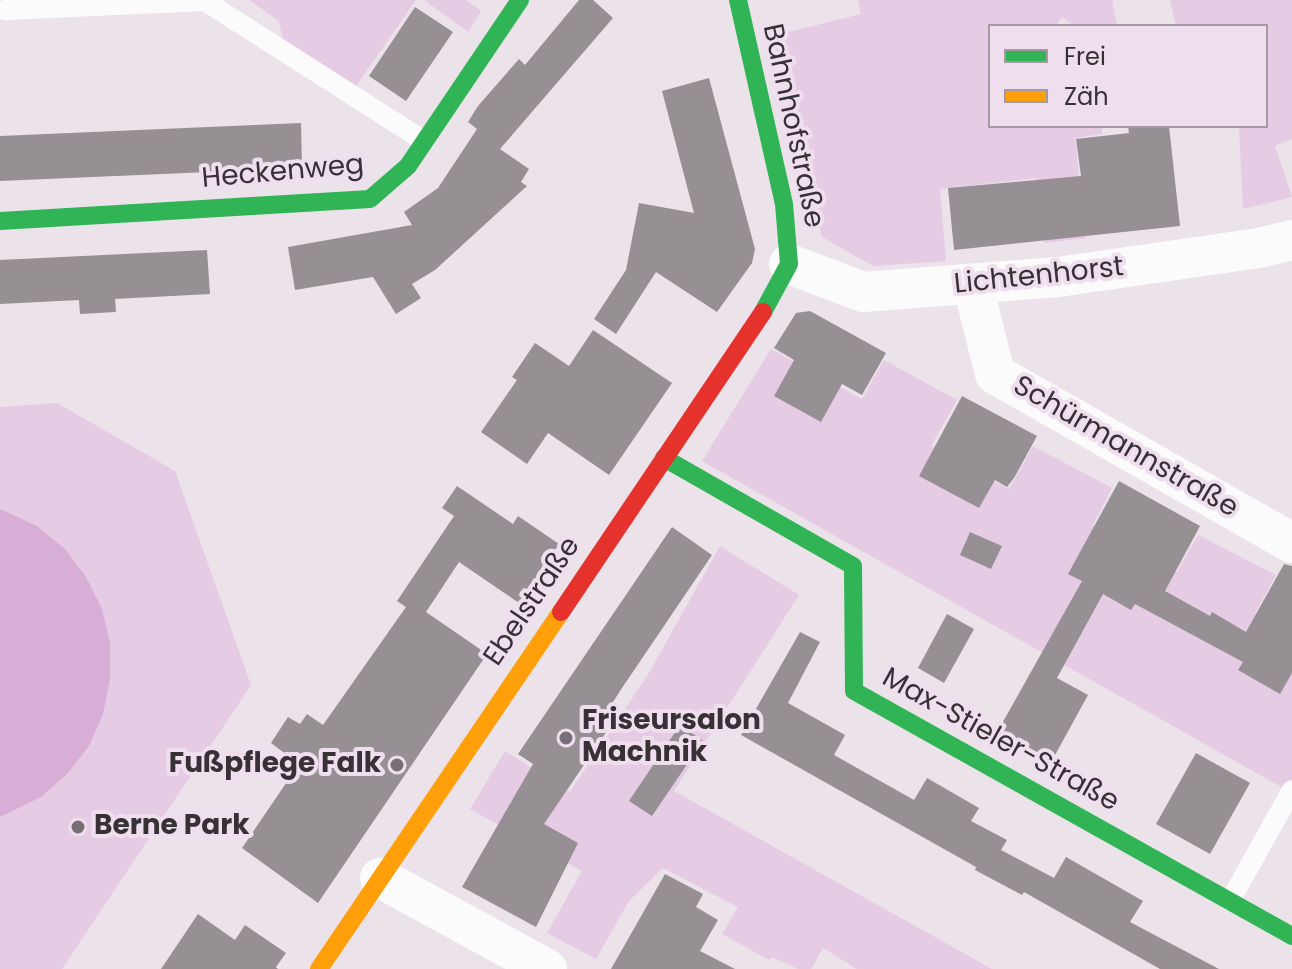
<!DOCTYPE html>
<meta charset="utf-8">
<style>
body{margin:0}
#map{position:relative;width:1292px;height:969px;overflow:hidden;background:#ece2ea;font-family:Poppins,sans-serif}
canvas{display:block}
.legend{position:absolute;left:988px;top:24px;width:280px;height:104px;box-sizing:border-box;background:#efdfee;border:2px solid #a599a4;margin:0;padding:10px 14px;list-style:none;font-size:24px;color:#373136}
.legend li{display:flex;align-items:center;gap:16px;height:40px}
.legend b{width:40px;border:2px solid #a599a4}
</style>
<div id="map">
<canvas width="1292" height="969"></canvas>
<ul class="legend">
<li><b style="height:10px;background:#30b455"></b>Frei</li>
<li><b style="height:10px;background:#ff9f0a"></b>Zäh</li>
</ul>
</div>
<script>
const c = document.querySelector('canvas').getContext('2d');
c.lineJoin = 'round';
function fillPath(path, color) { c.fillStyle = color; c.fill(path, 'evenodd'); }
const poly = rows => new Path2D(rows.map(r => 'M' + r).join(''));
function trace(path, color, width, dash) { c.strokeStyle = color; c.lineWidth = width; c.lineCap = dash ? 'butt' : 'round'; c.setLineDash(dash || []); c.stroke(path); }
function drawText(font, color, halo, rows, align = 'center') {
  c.font = font + ' Poppins,sans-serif'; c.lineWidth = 8; c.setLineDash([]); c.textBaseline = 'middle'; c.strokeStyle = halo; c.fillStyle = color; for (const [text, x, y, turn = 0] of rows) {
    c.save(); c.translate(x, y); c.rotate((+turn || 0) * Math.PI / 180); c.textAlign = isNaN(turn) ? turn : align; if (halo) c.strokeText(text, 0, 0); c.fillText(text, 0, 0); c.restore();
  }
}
fillPath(poly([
 [249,0,416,0,356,86,284,45,279,21],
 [424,0,466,0,481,11,468,32],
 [858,0,1115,0,1112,1,1117,26,1075,26,1062,17,1056,26,990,26,990,126,1102,126,1102,134,1075,138,1086,238,1045,243,1036,178,940,189,946,261,873,266,822,237,773,36,861,14],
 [1170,0,1292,0,1292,139,1275,146,1292,197,1243,209,1239,126,1266,126,1266,26,1176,26],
 [771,349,862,399,884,360,957,400,931,446,1009,489,1033,446,1112,488,1093,525,1177,572,1198,535,1276,575,1255,613,1278,626,1292,650,1292,793,702,461],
 [57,403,175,471,251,685,62,969,0,969,0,407],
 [720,546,799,595,674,791,992,969,857,969,823,948,811,969,798,969,772,957,769,960,722,934,738,907,663,868,629,901,596,959,547,933,582,871,470,809,505,751,570,792,649,673]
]), '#e5cbe3');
fillPath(poly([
 [0,509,37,526,65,549,86,577,102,609,110,643,110,679,103,714,89,746,67,774,41,797,0,817]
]), '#d8add6');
fillPath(poly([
 [579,0,593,0,613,18,500,149,529,169,521,182,527,186,435,270,412,284,421,298,396,314,373,277,295,290,288,247,412,225,404,212,438,188,477,129,468,122,478,106,519,59,525,65],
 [415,7,453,32,406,101,369,76],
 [709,78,755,249,752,263,717,312,656,272,616,334,594,319,626,270,639,203,694,213,662,91],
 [301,123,302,168,0,181,0,136],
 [1128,126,1169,126,1180,226,954,250,948,188,1081,176,1076,139,1129,133],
 [207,250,210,294,115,299,116,312,80,314,79,300,0,304,0,260],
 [810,311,886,353,862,395,842,384,821,422,774,396,794,360,774,348,796,313],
 [593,330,672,383,609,475,548,433,527,464,481,432,517,380,512,377,535,343,569,366],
 [962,396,1037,436,1014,478,1007,487,995,480,979,508,919,476],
 [1119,481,1200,526,1165,591,1210,616,1212,612,1246,632,1284,564,1292,566,1292,673,1280,694,1238,670,1243,662,1135,604,1131,610,1103,594,1057,678,1088,695,1049,766,995,736,1082,581,1068,574],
 [457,486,513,524,518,516,559,544,519,603,459,562,426,612,487,654,318,903,242,848,299,764,271,743,288,717,300,724,307,714,323,725,406,607,397,601,454,516,442,508],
 [672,527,712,555,622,688,604,716,613,722,544,824,578,843,536,927,462,887,533,764,518,754],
 [970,532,1002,546,991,569,960,555],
 [947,614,974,629,944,683,918,668],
 [800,632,820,642,788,703,845,735,834,755,914,800,927,778,979,808,971,821,1007,840,1001,850,1054,878,1066,857,1143,901,1130,922,1219,969,1160,969,1024,892,1022,895,975,870,976,867,741,735],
 [680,725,703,741,652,816,629,801],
 [1196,753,1250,783,1210,854,1156,824],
 [665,874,703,894,696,907,718,920,700,951,735,969,611,969],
 [198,914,235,940,245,925,286,953,276,967,278,969,161,969]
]), '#969095');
trace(poly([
 [5,10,205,1,424,141],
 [1230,901,1292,790]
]), '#fcfbfc', 20);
trace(poly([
 [789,264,863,292,1058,277,1259,248,1292,240],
 [973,286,995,374,1292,543],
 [380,878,547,969]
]), '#fcfbfc', 40);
trace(poly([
 [738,0,784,204,789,264,763,312],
 [0,221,370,199,408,166,520,0],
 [664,458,853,566,854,691,1292,936]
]), '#30b455', 18);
trace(poly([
 [319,969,561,612]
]), '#ff9f0a', 18);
trace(poly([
 [561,612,763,312]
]), '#e5322d', 18);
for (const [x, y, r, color] of [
 [566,738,8,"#766f75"],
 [397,765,8,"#766f75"],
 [78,827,8,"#766f75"]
]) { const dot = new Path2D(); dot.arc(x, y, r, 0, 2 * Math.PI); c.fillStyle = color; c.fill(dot); trace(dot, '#efdfee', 3); }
drawText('28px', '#373136', '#efdfee', [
 ["Bahnhofstraße",792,126,78],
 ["Heckenweg",283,173,-5],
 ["Lichtenhorst",1039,277,-6],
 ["Schürmannstraße",1125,448,30],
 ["Ebelstraße",533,602,-56],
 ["Max-Stieler-Straße",1000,741,29]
]);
drawText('bold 28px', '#373136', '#efdfee', [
 ["Friseursalon",582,722],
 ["Machnik",582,754],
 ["Fußpflege Falk",381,765,"right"],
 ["Berne Park",94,827]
], 'left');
</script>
